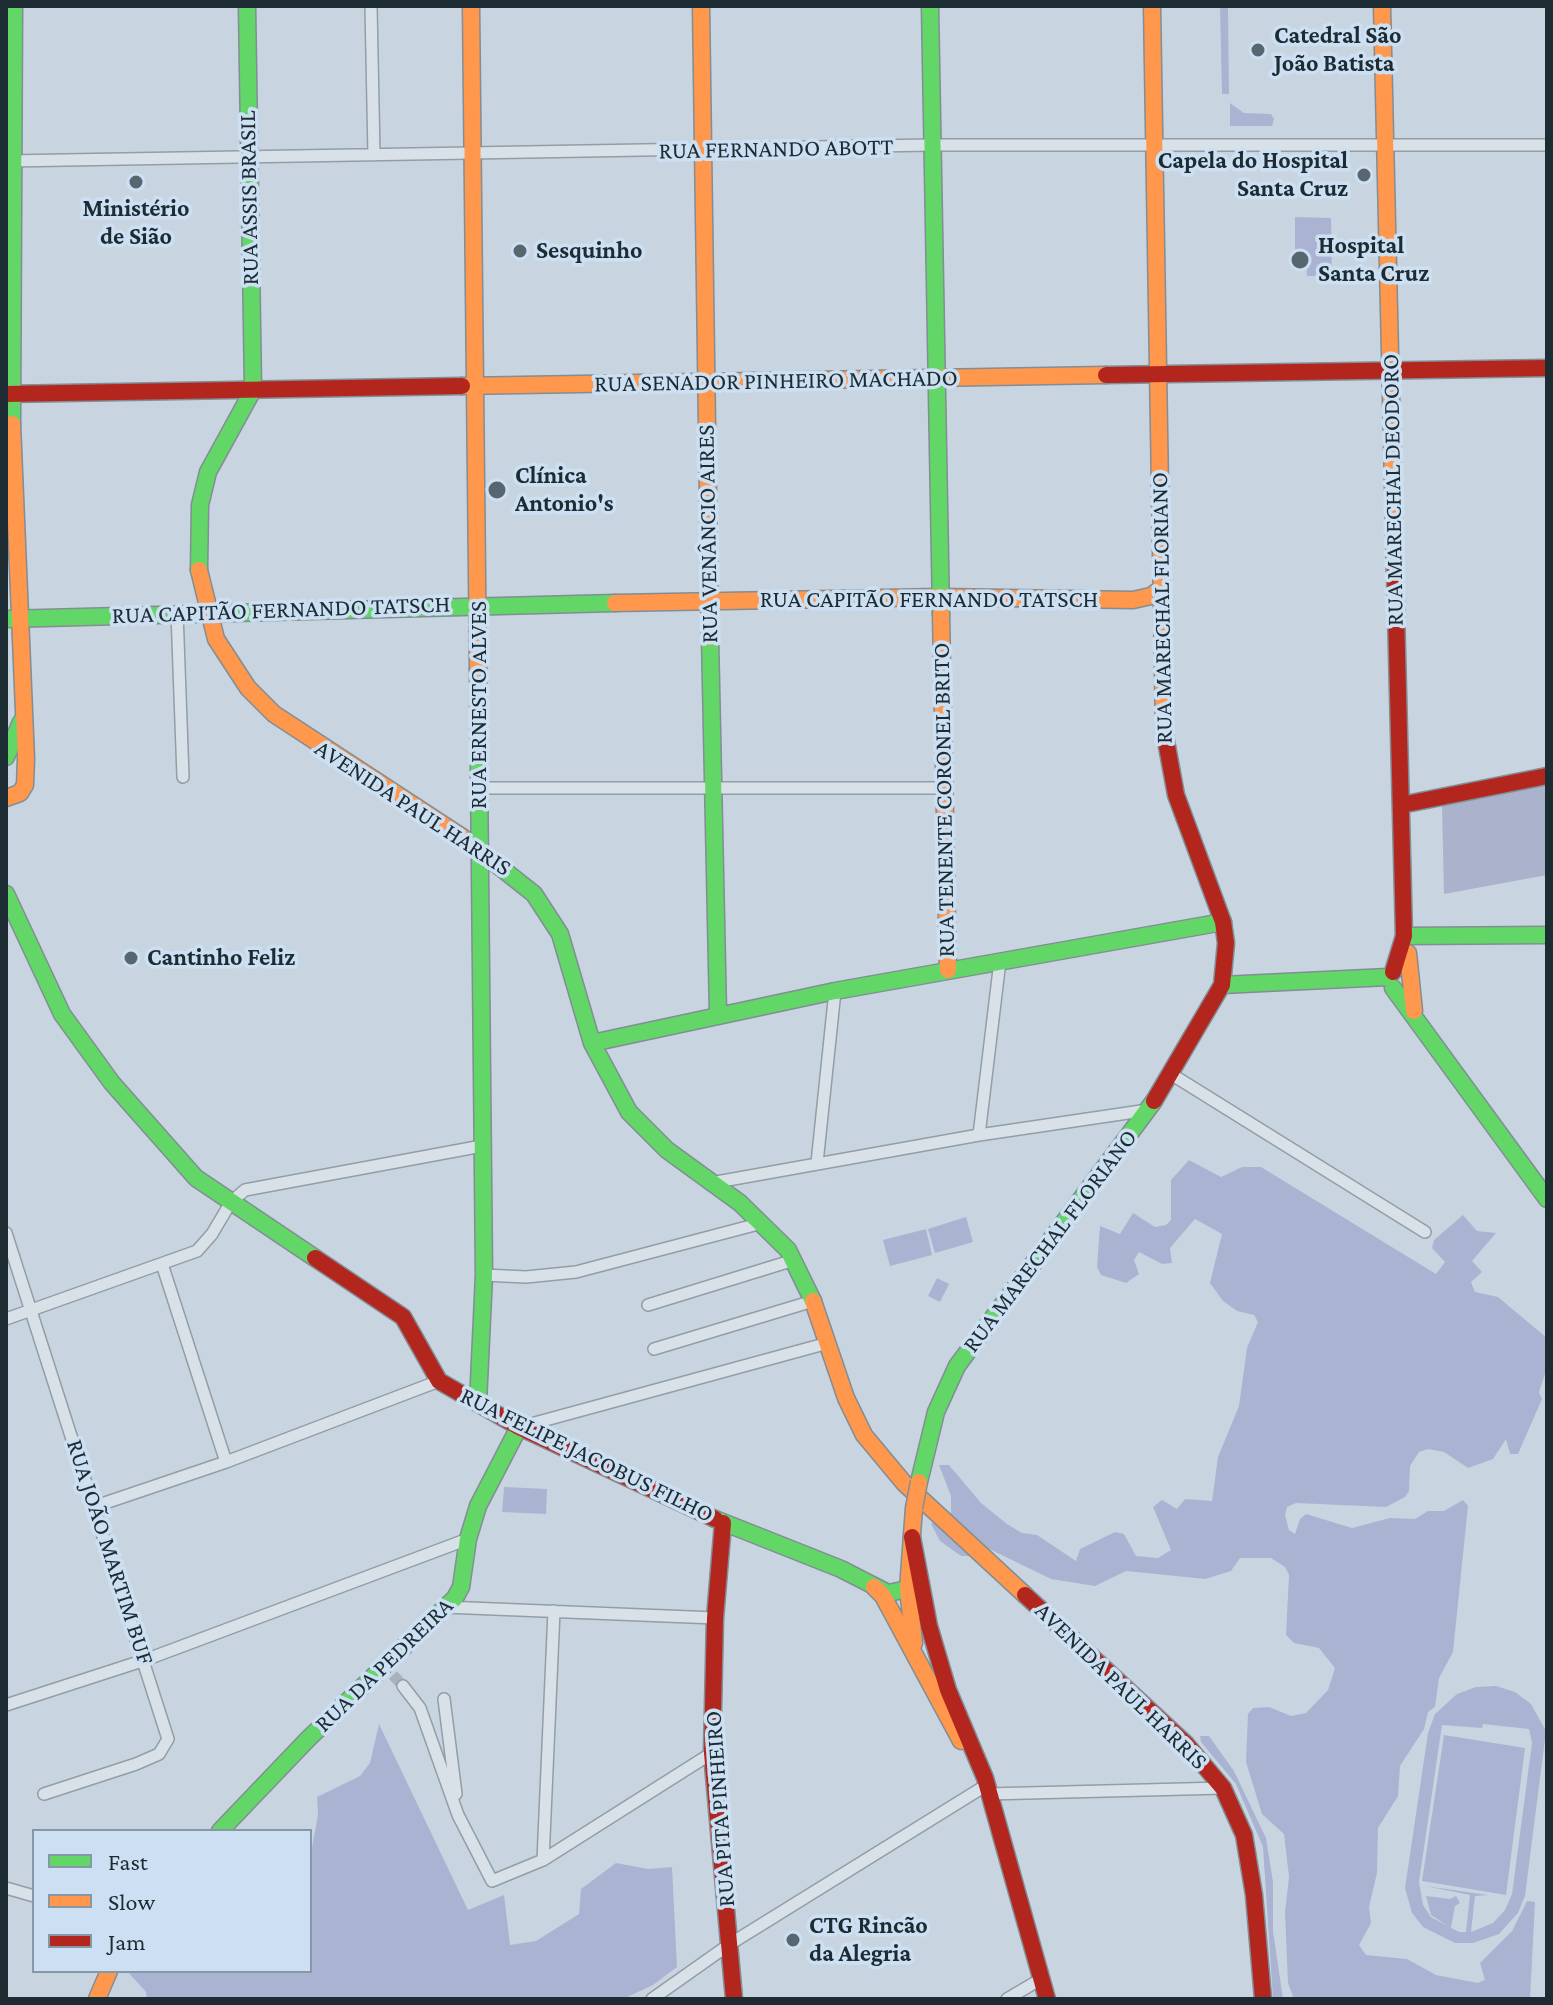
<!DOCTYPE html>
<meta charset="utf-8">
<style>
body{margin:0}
#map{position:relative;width:1553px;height:2005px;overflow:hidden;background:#c8d5e0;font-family:"Crimson Pro",serif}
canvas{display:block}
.frame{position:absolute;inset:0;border:8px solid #1c2c32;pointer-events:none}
.legend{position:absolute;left:32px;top:1829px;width:280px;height:144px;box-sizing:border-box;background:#cde0f3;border:2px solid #8698a6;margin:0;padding:10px 14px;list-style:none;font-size:24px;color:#1c2c32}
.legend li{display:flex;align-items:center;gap:16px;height:40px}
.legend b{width:40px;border:2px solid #8698a6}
</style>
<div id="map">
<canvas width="1553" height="2005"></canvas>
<div class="frame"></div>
<ul class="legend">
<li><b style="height:10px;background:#63d668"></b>Fast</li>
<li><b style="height:10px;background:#ff974d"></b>Slow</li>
<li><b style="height:10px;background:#b3261e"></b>Jam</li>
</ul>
</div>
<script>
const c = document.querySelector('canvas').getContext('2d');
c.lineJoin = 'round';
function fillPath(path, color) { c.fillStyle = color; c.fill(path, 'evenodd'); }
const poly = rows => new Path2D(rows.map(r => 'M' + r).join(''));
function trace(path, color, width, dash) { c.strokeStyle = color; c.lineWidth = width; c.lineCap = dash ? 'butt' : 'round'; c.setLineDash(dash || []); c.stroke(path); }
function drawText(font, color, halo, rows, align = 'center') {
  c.font = font + ' "Crimson Pro",serif'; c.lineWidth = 7; c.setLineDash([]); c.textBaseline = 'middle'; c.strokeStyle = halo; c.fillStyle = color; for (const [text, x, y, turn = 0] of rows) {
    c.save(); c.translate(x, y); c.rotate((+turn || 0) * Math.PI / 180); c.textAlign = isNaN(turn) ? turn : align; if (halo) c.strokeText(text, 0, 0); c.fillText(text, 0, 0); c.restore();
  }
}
fillPath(poly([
 [1220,6,1228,6,1229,94,1222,94],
 [1230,103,1244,113,1271,114,1274,119,1272,126,1230,126],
 [1295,217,1331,218,1332,276,1307,276,1306,260,1295,260],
 [1189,1160,1221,1177,1242,1167,1261,1167,1436,1274,1445,1262,1432,1248,1434,1240,1463,1215,1477,1231,1496,1233,1472,1261,1482,1272,1471,1282,1475,1292,1498,1297,1547,1338,1547,1368,1539,1392,1542,1399,1518,1454,1510,1454,1506,1439,1493,1459,1468,1468,1444,1452,1428,1449,1419,1452,1410,1466,1409,1491,1405,1497,1386,1507,1296,1503,1287,1507,1285,1515,1289,1530,1295,1534,1300,1519,1306,1514,1352,1528,1390,1518,1415,1519,1428,1511,1444,1511,1463,1500,1468,1506,1453,1652,1439,1678,1435,1707,1428,1712,1424,1729,1400,1766,1398,1796,1378,1828,1377,1873,1369,1907,1371,1923,1359,1945,1366,1955,1407,1959,1436,1975,1478,1983,1485,1980,1480,1963,1512,1931,1527,1901,1535,1902,1530,1999,1294,1999,1288,1983,1285,1912,1289,1877,1284,1834,1262,1814,1246,1762,1248,1714,1253,1708,1269,1707,1291,1716,1306,1713,1328,1690,1335,1668,1319,1648,1294,1643,1286,1635,1289,1575,1285,1567,1271,1558,1240,1558,1231,1571,1205,1579,1126,1571,1095,1586,1051,1579,973,1541,969,1556,961,1556,940,1541,931,1524,937,1518,951,1521,951,1496,939,1465,949,1465,981,1503,1007,1524,1022,1533,1037,1535,1076,1561,1080,1549,1115,1532,1124,1534,1136,1556,1158,1558,1171,1550,1153,1507,1162,1500,1177,1509,1185,1499,1212,1501,1218,1457,1239,1406,1247,1348,1258,1322,1254,1315,1237,1311,1223,1301,1210,1283,1222,1234,1195,1219,1170,1248,1172,1263,1162,1264,1139,1252,1134,1260,1139,1274,1126,1283,1101,1275,1097,1267,1100,1226,1120,1234,1133,1213,1155,1227,1166,1225,1171,1220,1171,1180],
 [966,1217,973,1242,935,1253,928,1229],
 [926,1229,932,1255,890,1266,883,1240],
 [937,1278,949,1284,940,1302,928,1296],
 [504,1487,547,1489,546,1514,502,1512],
 [1496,1686,1515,1692,1531,1704,1546,1731,1525,1896,1518,1913,1499,1934,1473,1943,1455,1943,1423,1927,1412,1913,1405,1888,1428,1733,1435,1714,1457,1694,1476,1687],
 [1483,1724,1529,1729,1532,1743,1512,1894,1505,1910,1493,1923,1471,1932,1475,1896,1488,1895,1425,1886,1470,1895,1466,1932,1459,1932,1431,1917,1423,1905,1419,1882,1442,1725,1482,1728],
 [379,1724,468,1910,504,1895,510,1945,536,1941,579,1914,581,1889,616,1863,648,1869,672,1867,677,1967,653,1985,623,1999,147,1999,146,1992,127,1971,310,1971,310,1859,318,1815,317,1797,360,1776,370,1763],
 [1444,1735,1525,1748,1506,1895,1422,1881],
 [1200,1736,1209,1736,1234,1771,1266,1838,1273,1882,1273,1931,1283,1999,1273,1999,1263,1847,1236,1784,1201,1742],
 [1426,1896,1450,1899,1456,1896,1460,1903,1455,1906,1451,1928,1431,1915]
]), '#abb3d3');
fillPath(poly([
 [1547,784,1547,875,1444,894,1442,804]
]), '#aab2cc');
trace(poly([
 [393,1675,403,1686]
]), '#a6b3bd', 11, [11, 5.5]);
const street = poly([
 [371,6,374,155],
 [8,161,931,145,1547,145],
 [177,612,183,777],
 [479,788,946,788],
 [1171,1074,1425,1232],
 [979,1135,1000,961],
 [817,1163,835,991],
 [711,1183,979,1135,1148,1110],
 [6,1233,168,1739,159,1754,136,1764,44,1794],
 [162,1264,226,1462],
 [484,1275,526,1277,576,1272,762,1223],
 [648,1305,794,1260],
 [6,1319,197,1251,212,1234,231,1202,245,1190,482,1146],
 [654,1349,813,1301],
 [520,1427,828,1343],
 [96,1506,226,1462,439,1381],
 [445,1607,715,1618],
 [403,1686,420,1708,458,1815,492,1881,543,1860,712,1753],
 [444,1699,456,1794],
 [6,1705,145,1660,468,1539],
 [988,1794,1223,1788],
 [543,1860,554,1611],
 [6,1888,34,1896],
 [652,1999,730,1944,985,1786],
 [1007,1999,1041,1979]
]);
const fast = poly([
 [930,6,941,614],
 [12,424,14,6],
 [199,570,200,505,208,472,253,390,247,6],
 [6,619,615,603],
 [710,637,718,1014],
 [478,669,484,1275,478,1403],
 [6,757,21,722],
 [462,837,534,894,560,934,592,1043,629,1112,667,1150,740,1203,788,1250,813,1301],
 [6,894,62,1014,112,1083,196,1178,315,1258],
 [1404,936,1547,935],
 [1222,985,1388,977],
 [1393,988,1547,1199],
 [592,1043,835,991,1223,922],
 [919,1482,936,1412,957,1366,1154,1101],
 [715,1519,841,1569,888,1593,908,1589],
 [220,1831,308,1739,455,1598,461,1587,468,1539,478,1506,519,1427]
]);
const slow = poly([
 [471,6,478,669],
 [701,6,710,637],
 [1152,6,1164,730],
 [1382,6,1395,571],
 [462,386,1106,375],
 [199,570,216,639,248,688,274,714,462,837],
 [615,603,940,597,1133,600,1151,596,1162,588],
 [941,614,948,970],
 [6,798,20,793,25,785,26,759,12,424],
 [1408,953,1414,1011],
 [813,1301,846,1398,864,1435,904,1483,1025,1595],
 [914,1508,908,1589,914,1643],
 [874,1587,883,1596,961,1741],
 [97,1999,109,1971]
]);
const jam = poly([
 [1106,375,1547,368],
 [6,394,462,386],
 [1401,805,1547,776],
 [1393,972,1404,936,1395,571],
 [1154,1101,1222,985,1226,943,1223,922,1176,795,1164,730],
 [315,1258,403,1317,439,1381,519,1427,715,1519],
 [723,1523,715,1618,712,1753,734,1999],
 [912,1537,929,1626,948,1690,985,1778,1047,1999],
 [1025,1595,1186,1744,1223,1788,1244,1835,1254,1895,1263,1999]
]);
trace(street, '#929da5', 14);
trace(fast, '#828d95', 19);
trace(slow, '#828d95', 19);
trace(jam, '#828d95', 19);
trace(street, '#d9e1e8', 11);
trace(fast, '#63d668', 16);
trace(slow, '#ff974d', 16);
trace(jam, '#b3261e', 16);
const slowBridge = poly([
 [914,1508,919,1482]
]);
trace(slowBridge, '#828d95', 19, []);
trace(slowBridge, '#ff974d', 16);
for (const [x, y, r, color] of [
 [1258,50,8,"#58676f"],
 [1364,175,8,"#58676f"],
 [136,182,8,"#58676f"],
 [520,251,8,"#58676f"],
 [1300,260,10,"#58676f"],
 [497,490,10,"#58676f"],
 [131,958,8,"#58676f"],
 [793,1940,8,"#58676f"]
]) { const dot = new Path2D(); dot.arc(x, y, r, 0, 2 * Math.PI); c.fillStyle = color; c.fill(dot); trace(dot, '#cde0f3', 3); }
drawText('bold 24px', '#1c2c32', '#cde0f3', [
 ["Catedral São",1274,36],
 ["João Batista",1274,64],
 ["Capela do Hospital",1348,161,"right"],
 ["Santa Cruz",1348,189,"right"],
 ["Ministério",136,209,"center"],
 ["de Sião",136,237,"center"],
 ["Hospital",1318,246],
 ["Santa Cruz",1318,274],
 ["Sesquinho",536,251],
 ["Clínica",515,476],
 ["Antonio's",515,504],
 ["Cantinho Feliz",147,958],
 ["CTG Rincão",809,1926],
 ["da Alegria",809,1954]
], 'left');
drawText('24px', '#1c2c32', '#cde0f3', [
 ["RUA FERNANDO ABOTT",776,149,-1],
 ["RUA ASSIS BRASIL",249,198,-91],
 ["RUA SENADOR PINHEIRO MACHADO",776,381,-1],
 ["RUA MARECHAL DEODORO",1393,490,-91],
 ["RUA VENÂNCIO AIRES",708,534,-91],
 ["RUA CAPITÃO FERNANDO TATSCH",929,600],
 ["RUA MARECHAL FLORIANO",1162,608,-91],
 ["RUA CAPITÃO FERNANDO TATSCH",281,610,-2],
 ["RUA ERNESTO ALVES",479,705,-90],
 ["RUA TENENTE CORONEL BRITO",944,800,-91],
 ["AVENIDA PAUL HARRIS",413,808,33],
 ["RUA MARECHAL FLORIANO",1050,1241,-53],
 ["RUA FELIPE JACOBUS FILHO",587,1455,26],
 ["RUA JOÃO MARTIM BUF",110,1552,72],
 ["RUA DA PEDREIRA",384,1665,-44],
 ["AVENIDA PAUL HARRIS",1121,1686,44],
 ["RUA PITA PINHEIRO",720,1809,-94]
]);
</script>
